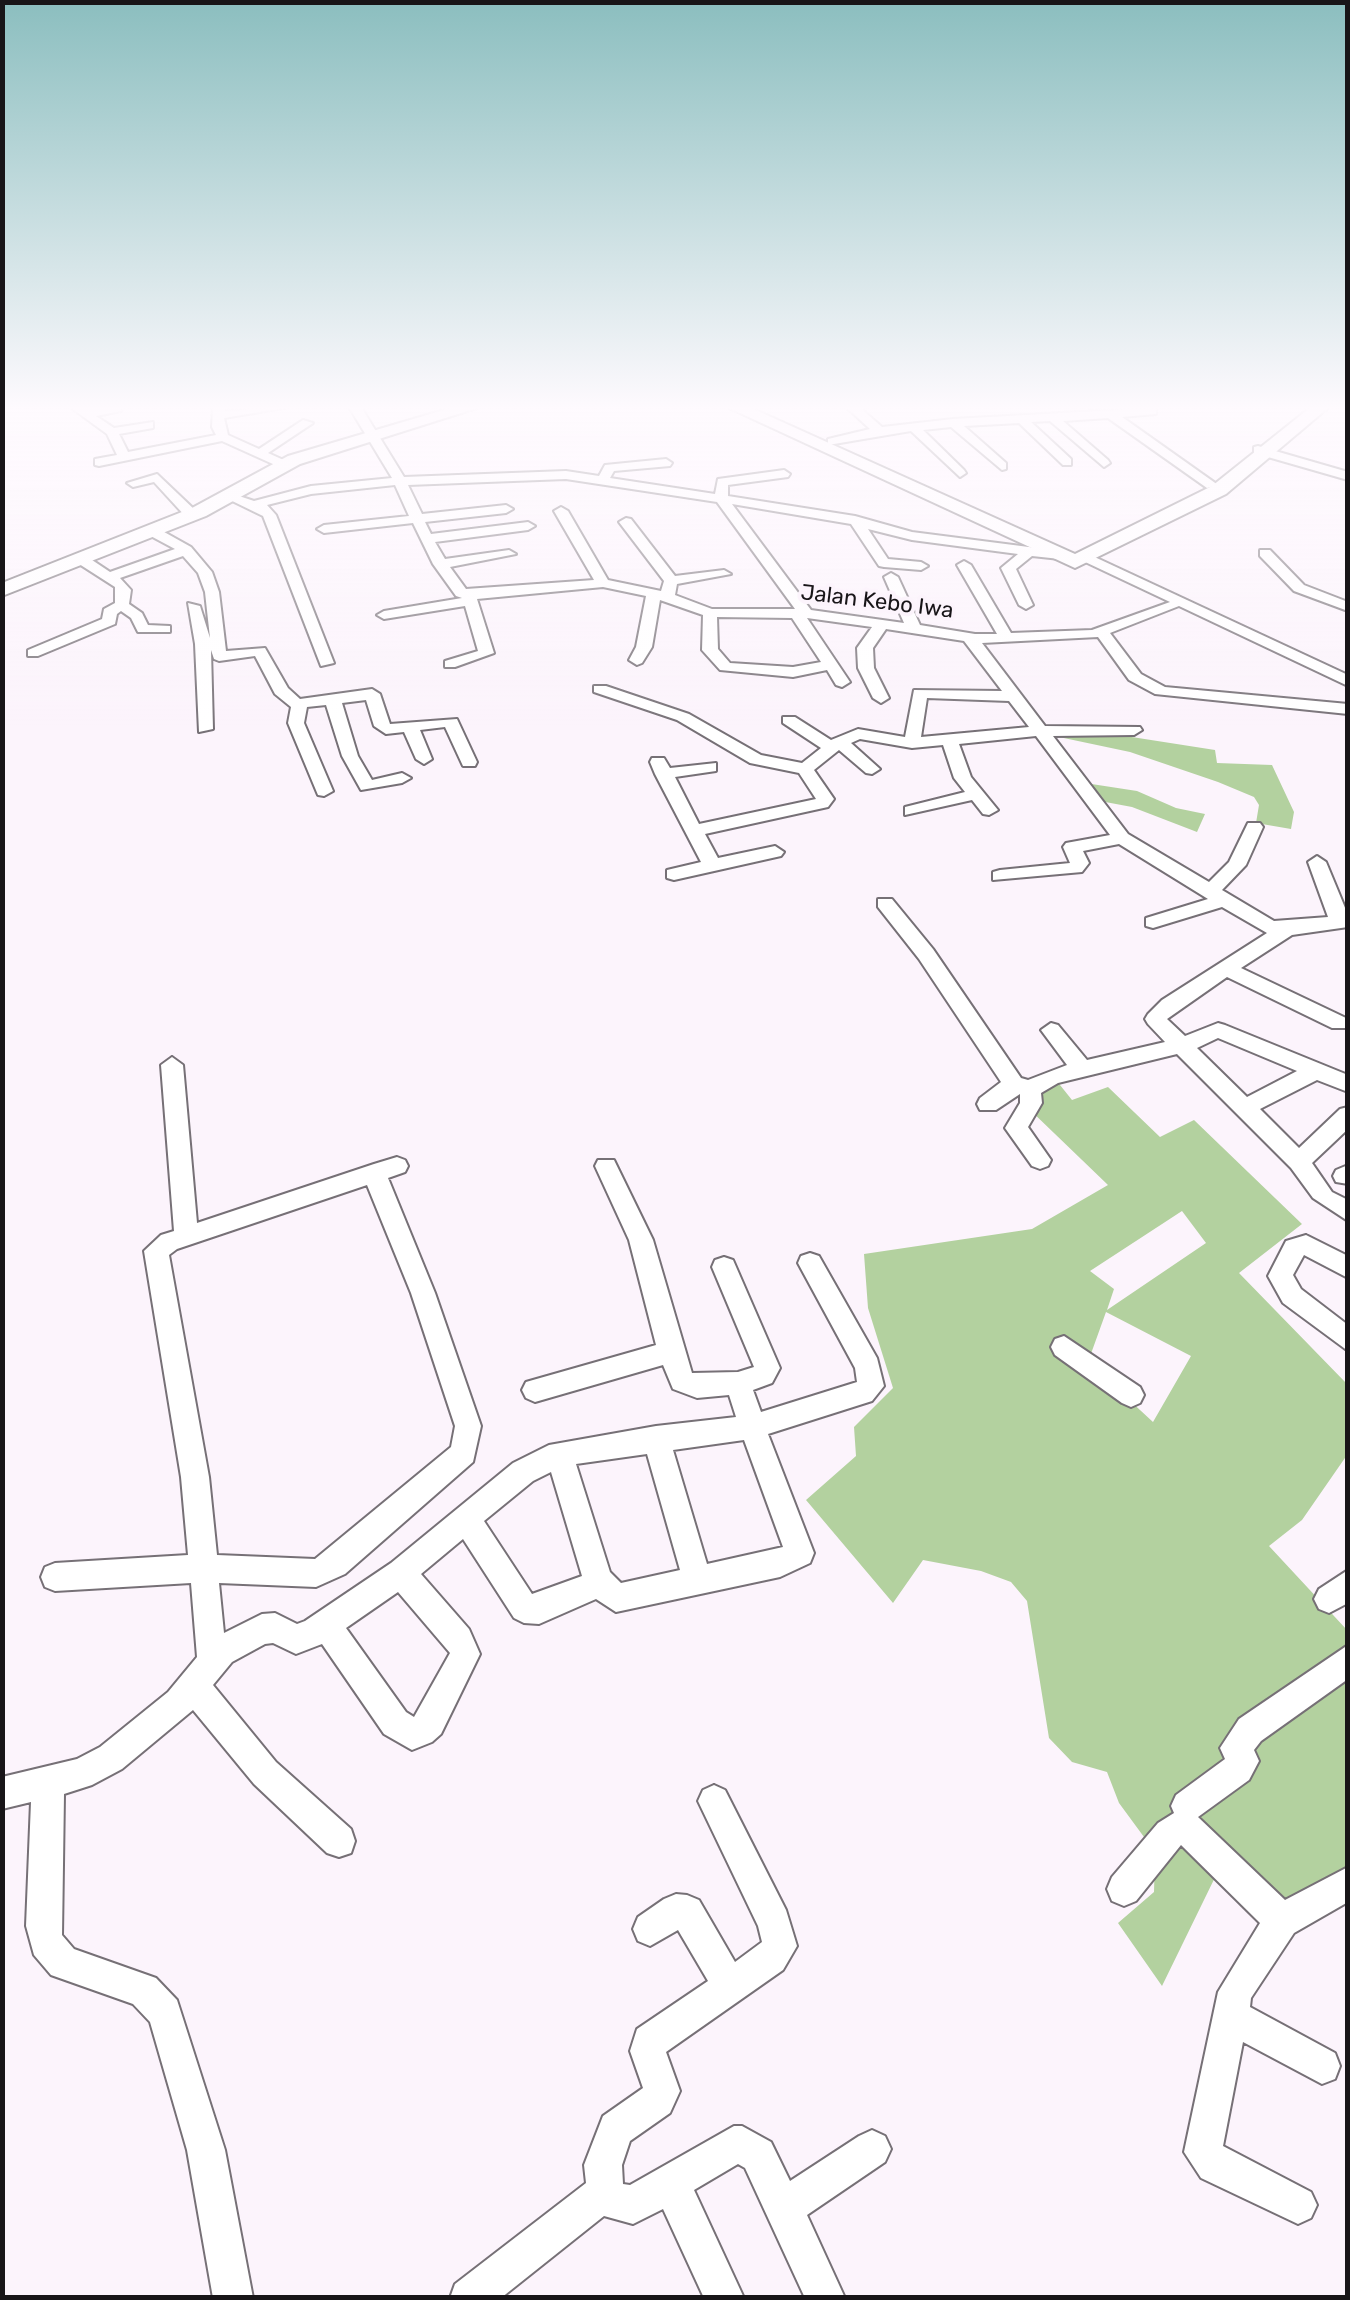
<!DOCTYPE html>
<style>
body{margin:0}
#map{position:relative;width:1350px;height:2300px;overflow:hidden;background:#fcf4fc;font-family:Rubik,sans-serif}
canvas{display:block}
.frame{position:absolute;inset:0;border:5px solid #181518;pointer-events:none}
</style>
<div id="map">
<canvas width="1350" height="2300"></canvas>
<div class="frame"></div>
</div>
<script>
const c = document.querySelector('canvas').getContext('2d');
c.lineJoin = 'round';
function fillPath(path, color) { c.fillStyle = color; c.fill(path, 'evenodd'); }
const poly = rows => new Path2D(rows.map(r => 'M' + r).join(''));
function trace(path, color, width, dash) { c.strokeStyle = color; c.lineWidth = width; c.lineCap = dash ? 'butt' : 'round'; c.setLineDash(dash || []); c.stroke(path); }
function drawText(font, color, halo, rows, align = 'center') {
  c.font = font + ' Rubik,sans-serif'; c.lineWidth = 8; c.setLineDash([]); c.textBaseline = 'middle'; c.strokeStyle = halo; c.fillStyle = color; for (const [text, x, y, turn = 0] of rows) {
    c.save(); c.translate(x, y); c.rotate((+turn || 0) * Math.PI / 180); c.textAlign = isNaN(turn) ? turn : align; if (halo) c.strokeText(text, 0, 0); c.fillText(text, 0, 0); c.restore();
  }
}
fillPath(poly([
 [1119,735,1215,750,1217,763,1272,765,1294,812,1291,829,1256,823,1259,805,1254,797,1218,782,1130,752,1059,737],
 [1085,783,1137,791,1176,808,1205,814,1197,832,1132,807,1100,801],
 [1056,1080,1072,1100,1108,1087,1160,1137,1194,1120,1302,1224,1239,1273,1347,1384,1347,1455,1302,1520,1269,1546,1347,1630,1347,1894,1281,1925,1223,1861,1162,1986,1118,1923,1154,1892,1155,1852,1119,1803,1107,1772,1072,1762,1049,1738,1027,1601,1011,1582,981,1571,923,1560,893,1603,806,1500,856,1456,854,1427,893,1388,868,1308,864,1254,1032,1229,1108,1185,1028,1108,1013,1088],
 [1182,1211,1206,1243,1107,1310,1114,1289,1090,1271],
 [1106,1312,1191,1356,1153,1422,1088,1362]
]), '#b3d19f');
const minor = poly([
 [70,407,122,407,121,411,96,416,114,428,153,422,153,428,119,434,128,452,216,435,212,427,213,407,225,407,225,411,289,407,224,418,228,435,259,449,303,420,313,423,268,453,288,462,288,468,284,469,222,441,99,466,95,465,95,459,117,455,107,434,70,407],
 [349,407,361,407,404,477,566,471,599,476,605,465,666,459,672,463,670,466,614,471,610,478,715,494,718,479,784,470,790,474,788,477,728,485,728,496,855,516,912,532,1060,551,1067,555,1060,559,1032,556,1016,569,1033,605,1026,609,1019,605,1001,568,1018,554,912,540,868,529,888,559,921,562,928,566,921,570,884,567,879,566,851,524,732,504,811,610,904,623,884,577,891,573,898,577,920,625,975,634,997,634,957,565,964,561,971,565,1011,633,1092,630,1170,602,1081,560,1079,557,1086,553,1348,675,1348,686,1179,606,1110,633,1141,674,1165,687,1348,704,1348,714,1155,694,1129,680,1098,637,982,643,1045,726,1140,727,1142,730,1134,735,1053,736,1128,834,1209,882,1229,862,1248,823,1260,823,1263,827,1246,865,1222,890,1274,921,1328,917,1308,862,1317,856,1326,862,1348,915,1348,927,1292,935,1241,968,1346,1018,1346,1028,1332,1028,1227,977,1167,1019,1185,1036,1218,1023,1225,1025,1348,1075,1348,1092,1317,1080,1260,1109,1299,1148,1340,1109,1348,1107,1348,1129,1312,1163,1332,1192,1348,1200,1348,1221,1313,1198,1291,1168,1177,1054,1058,1083,1041,1093,1042,1103,1028,1127,1051,1160,1048,1166,1040,1169,1032,1166,1005,1128,1020,1103,1020,1094,996,1110,980,1110,977,1104,980,1098,1001,1082,919,959,878,907,878,899,892,899,933,949,1021,1078,1028,1080,1067,1065,1041,1030,1051,1023,1058,1025,1087,1060,1165,1042,1148,1024,1145,1019,1148,1014,1162,1000,1267,933,1222,907,1153,928,1146,926,1146,918,1208,899,1119,844,1083,851,1089,863,1082,872,993,880,993,872,1000,870,1070,863,1063,847,1066,843,1110,835,1036,736,959,744,971,777,998,810,989,815,983,814,972,800,905,815,905,807,965,792,954,778,943,745,912,748,860,739,851,743,880,769,872,774,866,773,839,750,814,770,834,799,828,807,705,834,718,858,775,846,784,852,781,856,674,880,667,878,667,870,701,862,655,774,650,762,652,758,664,758,670,768,716,763,716,771,675,777,699,824,816,799,799,773,750,763,677,720,594,692,594,686,606,686,689,714,761,755,802,763,821,748,783,723,783,717,795,717,831,740,858,729,905,737,914,690,1002,691,964,641,886,629,873,648,874,668,889,698,881,703,873,698,858,668,857,648,872,627,807,618,850,682,842,687,836,685,827,670,793,677,720,670,702,650,703,615,660,600,652,647,642,663,637,665,629,660,636,647,646,596,603,587,477,599,494,653,455,667,445,667,445,661,478,651,465,606,384,619,377,615,384,611,462,598,456,596,433,564,413,523,324,533,317,529,324,525,409,516,395,485,311,494,267,505,276,515,334,663,321,666,263,516,224,497,230,493,254,501,311,486,392,478,349,407],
 [566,479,717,502,795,609,712,609,675,595,677,584,731,574,724,570,675,576,631,519,626,518,619,522,664,581,661,591,608,580,568,511,561,507,554,511,594,580,466,589,450,567,516,554,509,550,445,559,435,542,528,530,535,526,528,522,431,534,425,522,506,513,513,509,506,505,422,514,408,485,566,479],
 [717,617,792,618,821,662,793,667,730,663,718,649,717,617],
 [927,698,1009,701,1029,727,921,737,927,698],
 [1218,1038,1297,1071,1247,1097,1197,1048,1218,1038],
 [846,407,859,407,882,427,953,419,1152,408,1156,410,1156,414,1122,417,1218,485,1207,488,1108,418,1063,421,1108,460,1110,463,1104,467,1050,421,1031,422,1071,459,1071,465,1063,465,1019,423,964,426,1006,463,1006,469,1002,470,951,427,923,430,964,470,966,473,960,477,911,431,828,445,828,439,870,429,846,407],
 [1258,446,1348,472,1348,480,1254,453,1254,447,1258,446],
 [157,474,197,512,197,518,187,518,154,482,133,487,127,483,157,474],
 [147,528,157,528,191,547,212,572,219,592,226,651,265,648,288,688,300,699,372,689,380,694,390,724,457,719,477,762,475,766,463,766,445,727,420,730,432,759,424,764,416,759,404,732,386,734,374,726,366,700,342,703,358,756,372,780,402,773,411,778,402,783,361,790,342,756,326,705,307,707,304,723,333,791,324,796,318,795,288,723,291,707,275,694,255,656,219,661,214,659,211,650,213,729,199,732,195,644,188,603,200,606,210,638,205,592,198,573,183,556,120,578,131,590,129,604,142,613,148,625,170,626,170,632,138,632,131,618,121,611,117,614,115,624,38,656,28,656,28,650,102,619,104,609,115,603,115,587,76,562,76,556,86,556,110,572,175,549,147,534,147,528],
 [1260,550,1270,550,1304,585,1348,602,1348,611,1294,591,1260,556,1260,550],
 [172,1057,183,1065,197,1223,374,1164,397,1157,405,1160,408,1166,405,1172,388,1178,435,1293,481,1426,473,1462,345,1574,316,1587,219,1583,224,1633,262,1614,275,1613,297,1624,305,1621,391,1563,513,1463,549,1445,656,1426,736,1417,729,1395,697,1398,673,1389,663,1365,535,1402,526,1398,522,1390,526,1382,656,1345,629,1240,595,1166,598,1160,614,1160,653,1240,692,1373,738,1372,754,1367,712,1267,715,1260,724,1257,733,1260,780,1368,772,1383,753,1390,761,1412,857,1382,855,1368,798,1263,801,1256,810,1253,819,1256,877,1358,884,1386,872,1401,768,1434,814,1553,810,1563,780,1577,616,1612,596,1599,539,1624,524,1623,514,1618,463,1539,421,1574,469,1629,480,1654,441,1734,432,1742,412,1750,384,1734,322,1644,296,1654,273,1643,265,1644,232,1662,213,1685,276,1762,351,1829,355,1841,351,1853,339,1857,327,1853,254,1784,193,1710,122,1769,92,1785,64,1794,62,1935,74,1949,156,1978,177,2000,225,2150,253,2298,213,2298,187,2150,150,2022,133,2004,51,1975,34,1955,26,1926,31,1802,2,1809,2,1777,77,1759,100,1747,168,1692,197,1657,191,1583,55,1591,45,1587,41,1577,45,1567,55,1563,188,1555,181,1477,144,1251,161,1235,174,1231,161,1065,172,1057],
 [367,1185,411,1293,455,1426,451,1447,315,1559,217,1555,209,1477,169,1255,177,1249,367,1185],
 [744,1440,783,1547,707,1564,673,1450,744,1440],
 [647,1454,680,1570,621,1583,610,1572,576,1464,647,1454],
 [551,1472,582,1576,532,1594,484,1521,533,1481,551,1472],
 [398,1592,450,1653,414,1717,406,1712,346,1628,398,1592],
 [1348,1165,1348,1184,1336,1182,1333,1176,1336,1170,1348,1165],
 [1306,1235,1348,1256,1348,1278,1304,1255,1293,1275,1301,1289,1348,1325,1348,1351,1283,1303,1268,1276,1286,1241,1306,1235],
 [1064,1336,1140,1387,1144,1395,1140,1403,1131,1407,1122,1403,1055,1355,1051,1347,1055,1339,1064,1336],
 [1348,1570,1348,1603,1329,1613,1319,1609,1314,1599,1319,1589,1348,1570],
 [1348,1645,1348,1679,1261,1741,1254,1750,1259,1761,1249,1780,1198,1817,1285,1900,1348,1867,1348,1902,1294,1933,1251,1998,1250,2007,1335,2053,1340,2066,1335,2079,1322,2084,1243,2042,1223,2146,1311,2192,1317,2205,1311,2218,1298,2224,1201,2178,1184,2152,1218,1992,1260,1923,1181,1845,1136,1901,1124,1906,1112,1901,1107,1889,1112,1877,1158,1823,1174,1813,1171,1806,1176,1795,1225,1759,1220,1748,1239,1719,1348,1645],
 [714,1785,725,1790,786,1910,797,1946,783,1970,666,2052,680,2091,670,2113,630,2141,622,2165,623,2184,630,2185,734,2126,742,2126,771,2142,790,2181,859,2136,872,2130,885,2136,891,2149,885,2162,807,2215,845,2298,805,2298,745,2168,738,2164,694,2190,744,2298,704,2298,663,2209,633,2224,604,2216,501,2298,450,2298,455,2284,586,2183,584,2165,603,2116,643,2088,630,2051,637,2029,708,1981,678,1930,650,1946,638,1941,633,1929,638,1917,664,1899,676,1894,687,1895,699,1900,735,1962,762,1942,758,1926,698,1801,703,1790,714,1785]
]);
const highway = poly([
 [454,407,480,407,300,464,206,516,2,596,2,583,192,508,288,456,454,407],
 [727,407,749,407,1075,554,1212,486,1311,407,1329,407,1226,494,1075,568,727,407]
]);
trace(minor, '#767076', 4);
trace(highway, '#767076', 4);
fillPath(minor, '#fff');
fillPath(highway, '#fff');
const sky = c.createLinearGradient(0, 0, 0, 729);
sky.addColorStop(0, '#8bbebf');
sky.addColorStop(0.56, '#fefafe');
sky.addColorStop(1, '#fefafe00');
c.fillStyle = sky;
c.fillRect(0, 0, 1350, 729);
drawText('22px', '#181518', '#fcf4fc', [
 ["Jalan Kebo Iwa",877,602,7]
]);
</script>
